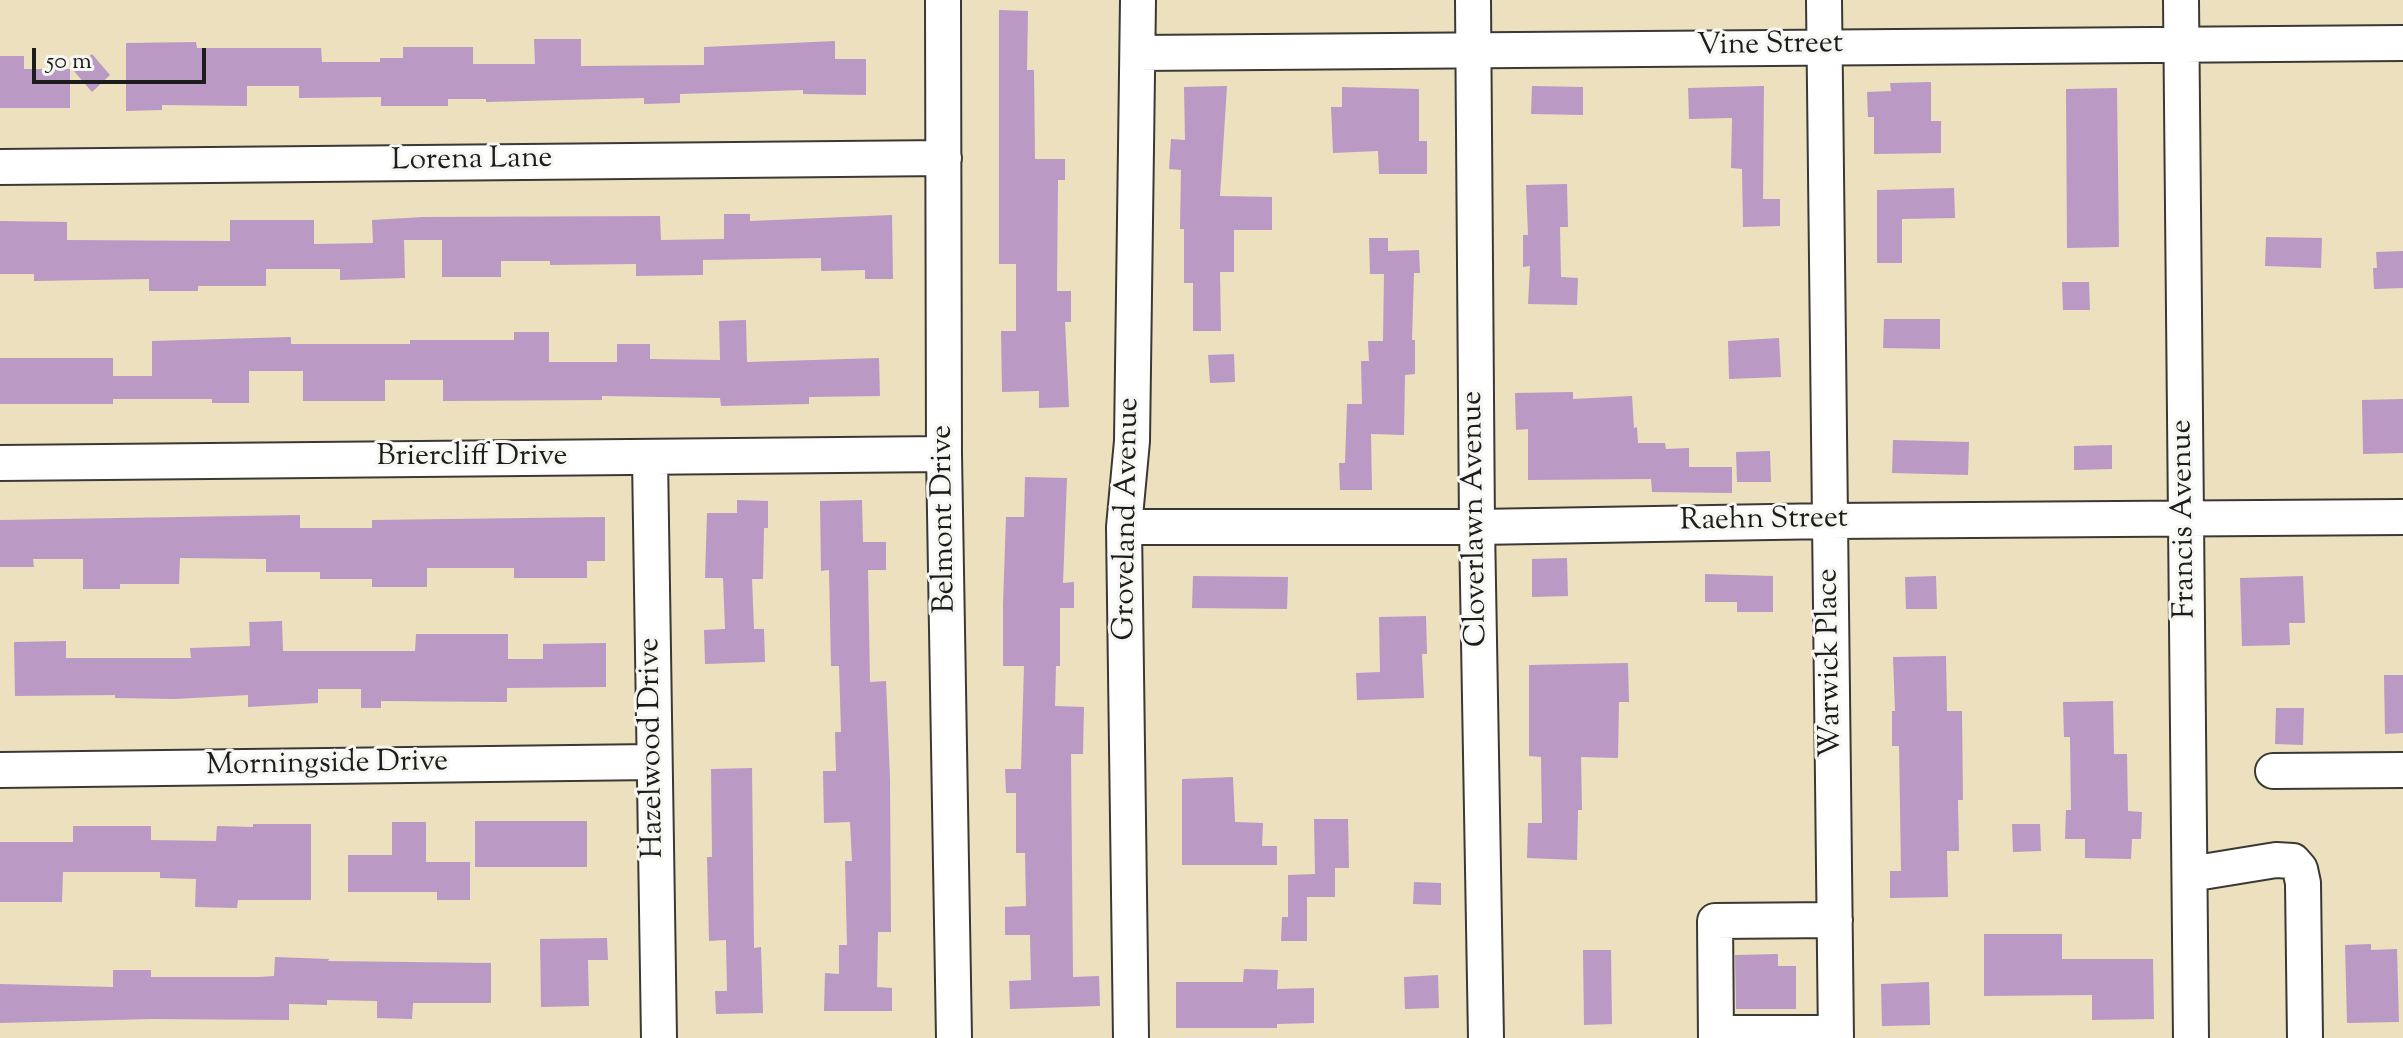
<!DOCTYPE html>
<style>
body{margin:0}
#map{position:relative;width:2403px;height:1038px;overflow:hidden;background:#ece0bf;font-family:"Sorts Mill Goudy",serif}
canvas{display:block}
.scale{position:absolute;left:32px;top:48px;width:174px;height:36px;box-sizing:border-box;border:4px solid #1c1c1c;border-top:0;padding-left:10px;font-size:24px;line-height:28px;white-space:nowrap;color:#1c1c1c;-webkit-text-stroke:6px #f6f6f2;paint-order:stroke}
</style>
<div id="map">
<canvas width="2403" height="1038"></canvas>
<div class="scale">50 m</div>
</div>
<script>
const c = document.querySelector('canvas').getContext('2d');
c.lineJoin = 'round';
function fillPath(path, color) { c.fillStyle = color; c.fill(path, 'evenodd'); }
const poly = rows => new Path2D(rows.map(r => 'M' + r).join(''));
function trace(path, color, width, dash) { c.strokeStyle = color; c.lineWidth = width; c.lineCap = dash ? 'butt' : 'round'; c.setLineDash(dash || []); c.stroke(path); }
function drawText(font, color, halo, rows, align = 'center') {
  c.font = font + ' "Sorts Mill Goudy",serif'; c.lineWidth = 6; c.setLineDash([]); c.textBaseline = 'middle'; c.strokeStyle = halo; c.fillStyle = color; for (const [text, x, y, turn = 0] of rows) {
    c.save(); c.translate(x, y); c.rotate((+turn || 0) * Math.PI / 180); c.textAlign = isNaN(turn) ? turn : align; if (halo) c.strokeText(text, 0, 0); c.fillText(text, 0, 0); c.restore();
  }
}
fillPath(poly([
 [999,10,1028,11,1027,70,1034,70,1035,159,1065,159,1065,180,1058,180,1057,291,1071,291,1071,322,1065,322,1069,407,1039,408,1039,391,1002,392,1001,331,1016,331,1016,264,999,264],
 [534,39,581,39,581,66,704,65,704,47,835,41,835,59,866,59,866,95,803,94,803,90,680,94,680,103,644,104,644,98,486,102,486,99,448,99,448,106,381,106,381,97,299,98,299,86,247,86,247,106,162,105,162,110,126,111,126,43,196,42,197,48,321,48,322,62,380,62,380,58,403,58,403,47,473,47,473,64,535,64],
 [92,54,110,75,92,92,73,70],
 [0,56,24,56,24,69,70,69,70,108,0,108],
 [1931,82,1931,121,1941,121,1941,153,1874,154,1874,117,1868,117,1867,92,1891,91,1890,83],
 [1227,86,1220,196,1272,197,1272,230,1234,230,1234,272,1220,272,1221,331,1193,331,1193,283,1184,283,1184,229,1180,229,1181,170,1169,169,1171,139,1185,140,1184,87],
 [1532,86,1583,87,1583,115,1531,114],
 [1764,86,1763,199,1780,199,1780,226,1743,227,1742,169,1731,168,1732,118,1689,119,1688,88],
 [1342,87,1419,89,1419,141,1427,141,1427,174,1379,174,1378,151,1333,153,1331,107,1342,107],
 [2117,88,2119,247,2067,248,2066,89],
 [1567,184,1568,227,1560,227,1561,277,1578,278,1577,305,1528,304,1530,266,1523,267,1523,235,1528,235,1526,185],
 [1954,188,1955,218,1902,219,1902,263,1877,263,1877,190],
 [724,214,750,214,750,221,892,215,893,279,865,279,865,270,821,271,821,258,703,260,703,275,636,276,636,264,550,265,550,261,501,261,501,277,442,277,442,240,404,240,405,278,340,280,340,269,266,269,266,286,198,286,198,291,149,291,149,279,34,281,34,274,0,274,0,221,67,222,67,240,230,241,230,220,314,220,314,244,373,243,372,220,423,217,660,216,661,240,724,239],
 [2266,237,2322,238,2321,268,2265,266],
 [1369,238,1388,238,1388,251,1419,250,1420,273,1414,273,1412,340,1415,340,1415,374,1405,375,1404,435,1371,434,1372,490,1340,490,1339,463,1345,463,1347,404,1362,404,1361,361,1369,361,1368,341,1383,341,1384,274,1370,274],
 [2403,251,2403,288,2374,289,2373,268,2377,268,2376,252],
 [2062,282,2089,282,2090,310,2063,310],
 [1884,319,1940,319,1940,349,1883,348],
 [746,320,747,362,879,358,880,396,809,397,809,404,721,406,720,398,602,396,602,400,443,401,443,380,385,380,385,401,303,401,303,371,249,371,249,403,212,403,212,399,113,399,113,404,0,404,0,358,113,358,113,376,152,376,152,341,291,337,291,344,410,344,410,340,514,340,514,332,549,332,549,362,617,362,617,344,650,344,650,359,720,360,719,321],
 [1779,338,1781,377,1729,379,1728,341],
 [1234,354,1235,382,1210,383,1208,355],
 [1573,392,1573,399,1632,396,1634,428,1637,427,1638,443,1665,443,1666,449,1689,448,1689,467,1732,467,1732,493,1652,492,1651,479,1528,480,1528,429,1516,430,1515,393],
 [2403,399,2403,453,2363,454,2362,400],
 [1893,440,1969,442,1968,475,1892,473],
 [2112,445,2112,469,2074,470,2074,446],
 [1770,451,1771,482,1737,482,1736,452],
 [1025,477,1067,478,1063,583,1074,582,1074,608,1060,608,1060,666,1056,666,1055,706,1084,707,1083,754,1071,754,1073,977,1099,976,1100,1006,1010,1009,1009,981,1031,980,1030,935,1005,935,1005,907,1026,906,1025,853,1016,853,1016,793,1006,793,1005,769,1021,769,1024,666,1003,666,1003,604,1006,517,1024,517],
 [737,500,768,501,768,528,764,528,763,579,752,579,754,629,764,629,765,662,705,664,704,630,725,629,723,578,705,578,707,513,737,513],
 [862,500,863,542,886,542,886,570,868,570,870,682,886,681,890,779,891,932,878,932,877,987,892,988,892,1011,824,1011,825,973,839,974,839,945,847,945,845,861,852,861,850,822,824,823,823,771,836,771,835,732,841,732,839,666,831,666,829,570,821,571,820,501],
 [300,515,300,528,372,528,372,520,605,517,605,561,587,561,587,578,514,578,514,568,427,568,427,587,372,587,372,579,320,579,320,572,266,572,266,559,180,558,179,584,120,584,120,589,83,589,83,559,33,559,34,567,0,567,0,520],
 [1567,558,1568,596,1532,597,1532,559],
 [1705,574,1773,576,1773,612,1737,612,1737,602,1705,602],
 [1193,576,1288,577,1287,609,1192,608],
 [1936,576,1937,609,1906,609,1905,577],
 [2303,576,2305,623,2289,623,2290,645,2242,646,2240,578],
 [1426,616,1427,654,1422,654,1424,698,1357,700,1356,673,1380,672,1379,617],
 [282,621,283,651,415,651,416,634,508,634,508,659,543,659,543,644,606,643,606,687,507,688,507,702,381,701,381,708,361,708,361,689,318,689,318,703,248,707,248,695,175,699,115,698,115,695,15,696,14,642,66,641,66,658,191,658,190,648,250,646,249,622],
 [1946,656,1947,711,1962,711,1963,800,1958,800,1959,851,1947,851,1948,897,1890,898,1890,871,1901,871,1899,746,1892,746,1892,711,1895,711,1893,657],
 [1628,663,1629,702,1619,702,1618,758,1581,757,1582,810,1578,810,1577,860,1527,858,1528,823,1542,823,1541,757,1529,756,1529,665],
 [2384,675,2403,675,2403,733,2385,734],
 [2113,701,2114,754,2127,754,2128,811,2142,812,2141,839,2132,839,2131,859,2085,858,2085,839,2065,839,2066,810,2071,810,2070,737,2064,737,2063,702],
 [2276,708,2304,708,2303,745,2275,744],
 [752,768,754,948,761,947,763,1013,716,1014,715,991,727,991,726,940,709,941,707,857,712,857,711,769],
 [1233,777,1235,822,1263,823,1262,846,1277,846,1277,865,1182,865,1182,779],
 [1314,819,1348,819,1349,868,1335,868,1335,897,1307,897,1307,941,1281,941,1282,917,1288,917,1288,875,1315,874],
 [475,821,587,821,587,867,475,867],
 [392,822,426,822,426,862,470,862,470,900,437,900,437,892,348,892,348,855,392,855],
 [253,824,311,824,311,900,238,900,237,908,195,907,196,879,160,878,160,872,63,872,62,902,0,902,0,842,73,842,73,826,151,826,151,840,216,841,217,826,253,827],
 [2012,824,2040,824,2041,851,2013,852],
 [1414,882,1441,883,1441,905,1413,904],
 [1984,934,2062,934,2062,959,2153,959,2154,1019,2092,1020,2092,995,1984,996],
 [607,938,608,960,588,960,589,1006,541,1007,540,939],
 [2371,944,2371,950,2397,949,2399,1022,2347,1023,2345,945],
 [1583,950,1611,950,1612,1024,1584,1025],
 [1778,954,1778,966,1796,966,1796,1009,1736,1009,1735,955],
 [275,957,329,959,328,961,491,963,491,1003,413,1003,412,1019,377,1018,377,1001,327,1000,327,1005,289,1004,289,1020,151,1019,0,1023,0,984,113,987,113,970,151,970,151,977,259,977,274,976],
 [1244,969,1278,970,1277,989,1314,988,1314,1023,1277,1024,1277,1028,1176,1028,1176,982,1243,982],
 [1438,975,1439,1008,1405,1009,1404,977],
 [1929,982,1930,1025,1882,1026,1881,984]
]), '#ba99c5');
const minor = poly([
 [943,0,944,454,954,1038],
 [1473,0,1477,527,1486,1038],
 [1824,0,1836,1038],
 [2181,0,2191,1038],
 [1138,53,2403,43],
 [0,167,944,158],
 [650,458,659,1038],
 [0,463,944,454],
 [1124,527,1477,527,1830,521,2403,517],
 [0,770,653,762],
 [2273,771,2403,770],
 [2190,874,2276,860,2293,861,2300,869,2303,883,2305,1038],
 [1716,1033,1836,1033],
 [1131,1038,1124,527,1132,441,1138,0],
 [1716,1038,1715,921,1835,920]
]);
trace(minor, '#3b3934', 38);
trace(minor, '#fff', 34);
drawText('30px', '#1c1c1c', '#f6f6f2', [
 ["Vine Street",1770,47,-1],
 ["Lorena Lane",472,162,-1],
 ["Briercliff Drive",472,459],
 ["Belmont Drive",946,519,-91],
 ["Groveland Avenue",1129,519,-89],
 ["Cloverlawn Avenue",1477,519,-91],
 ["Francis Avenue",2186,519,-91],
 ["Raehn Street",1764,522,-1],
 ["Warwick Place",1832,663,-91],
 ["Hazelwood Drive",654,748,-91],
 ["Morningside Drive",327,766,-1]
]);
</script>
